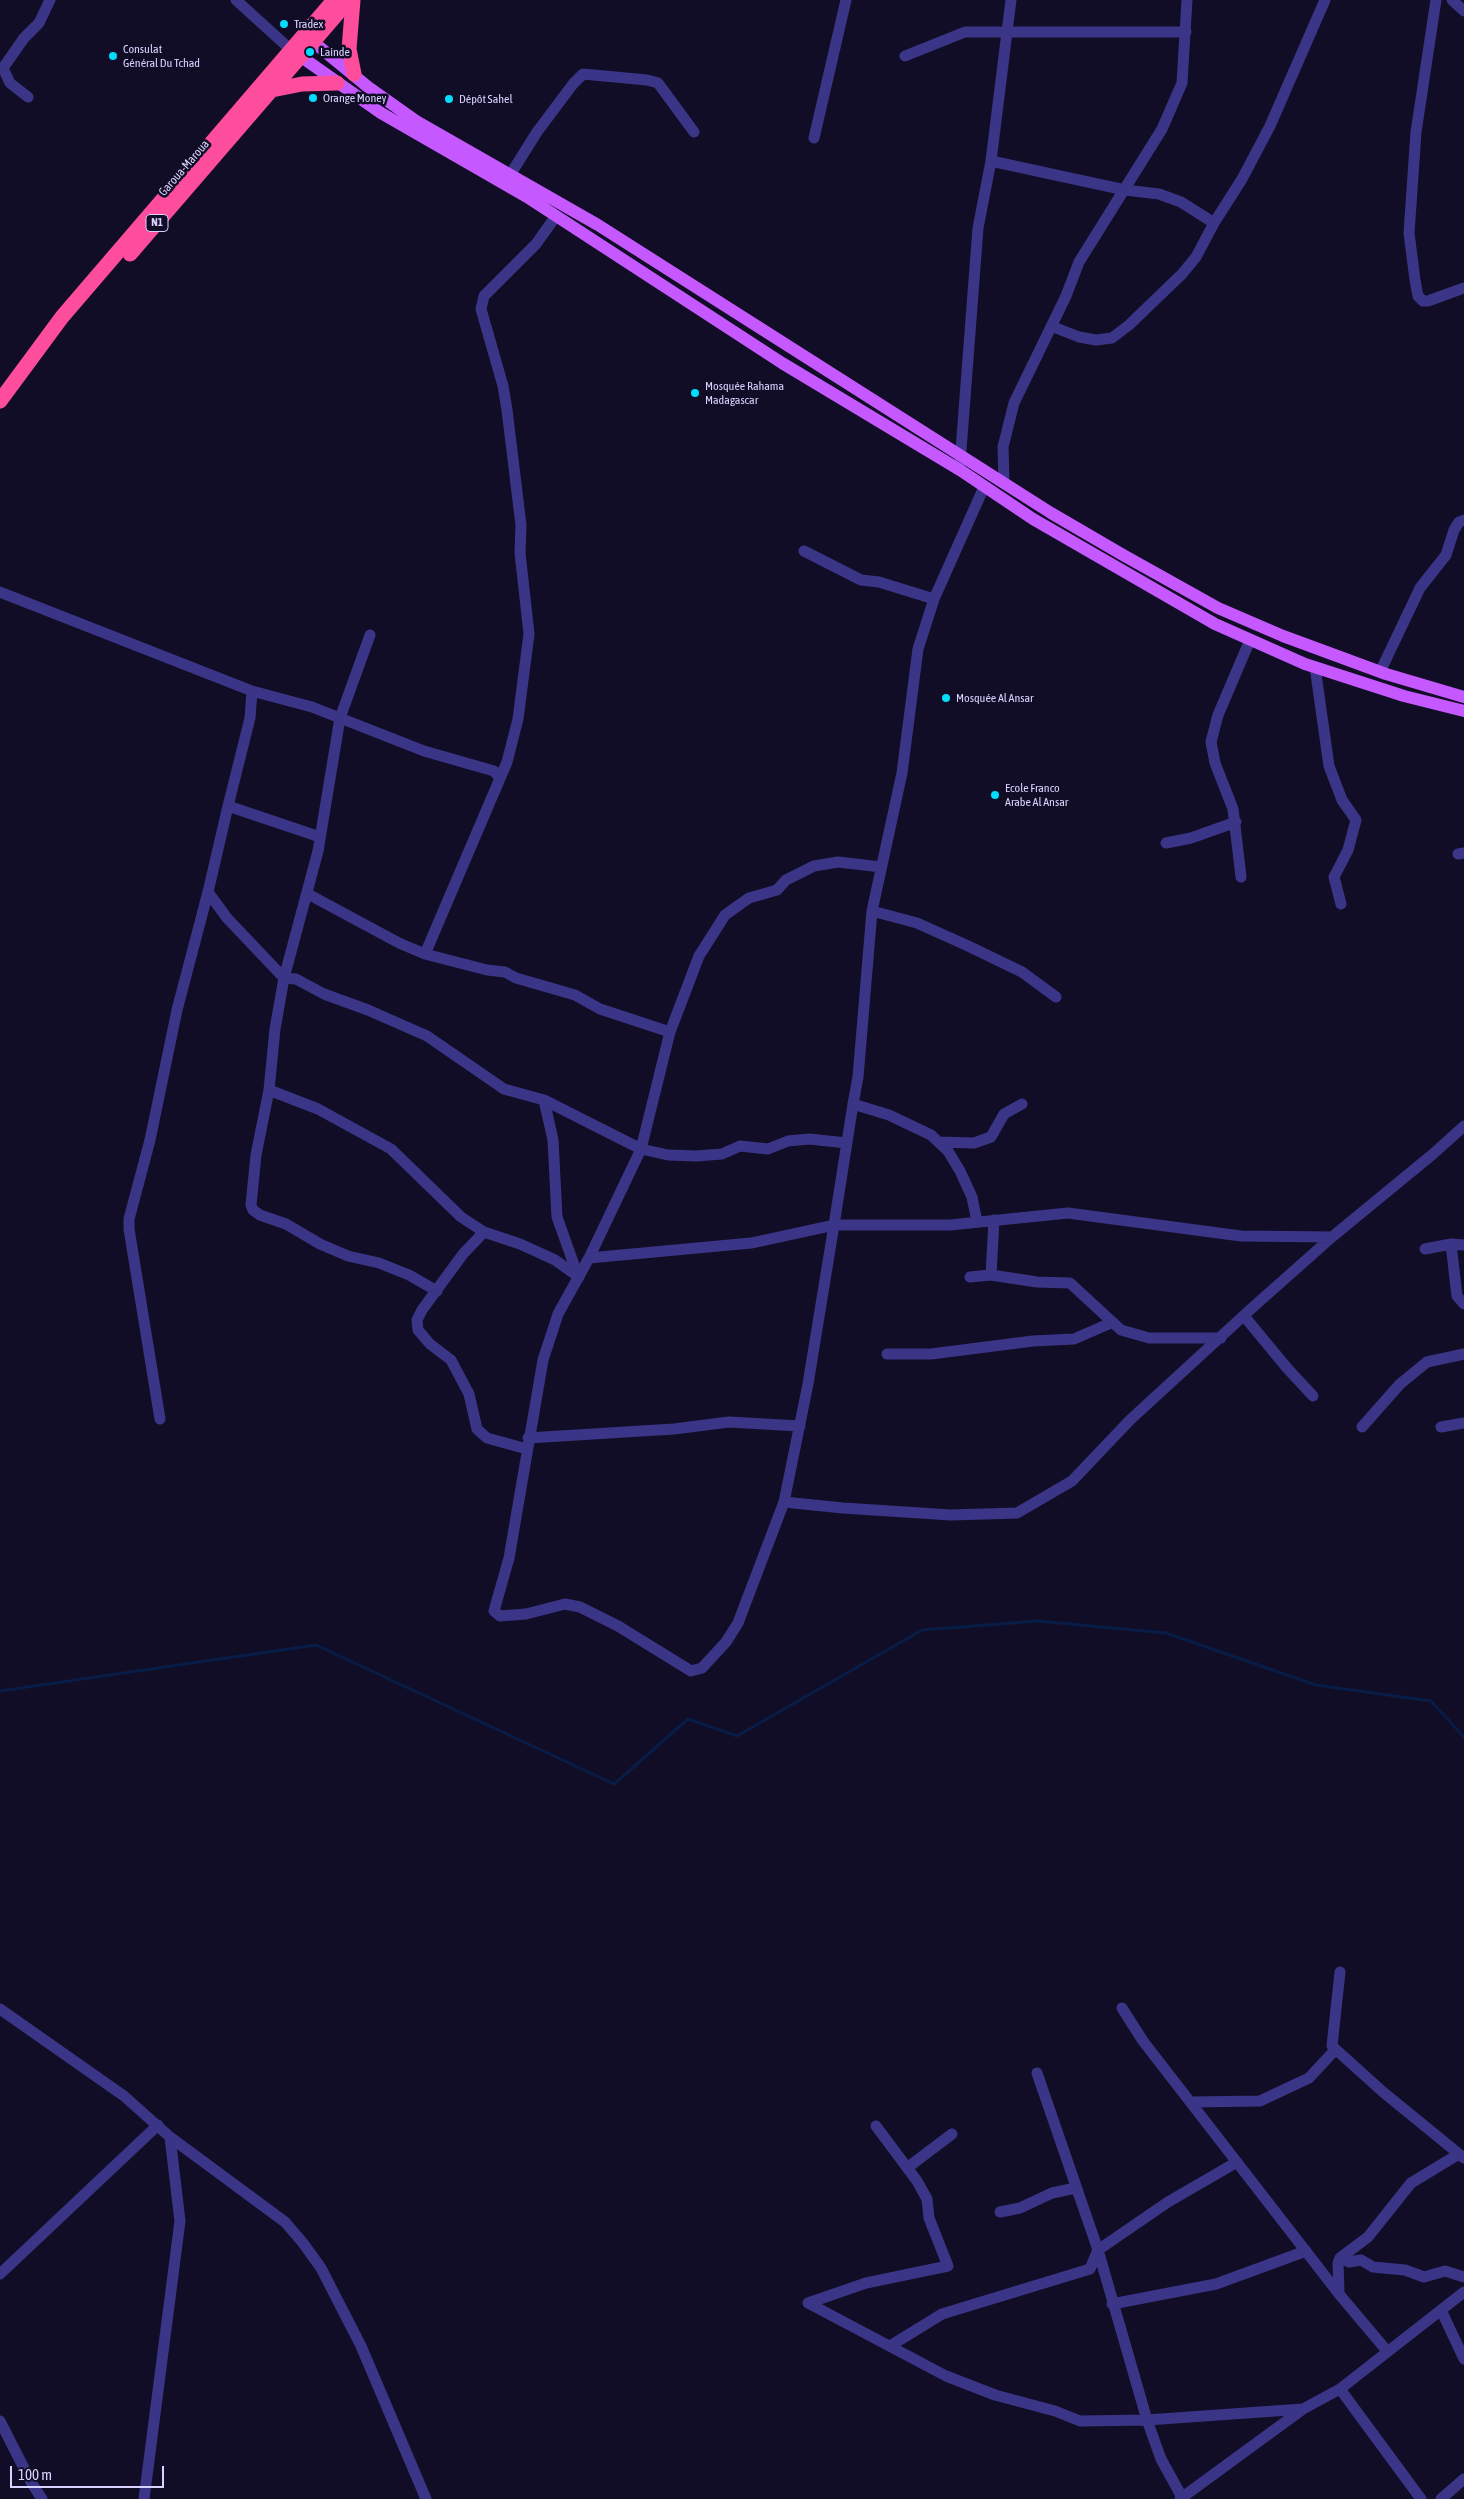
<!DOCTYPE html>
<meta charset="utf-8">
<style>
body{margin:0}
#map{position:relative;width:1464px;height:2499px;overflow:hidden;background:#120d26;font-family:"Asap Condensed",sans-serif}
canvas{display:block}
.scale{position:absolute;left:10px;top:2466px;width:154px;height:22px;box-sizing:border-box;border:2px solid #d9d2ff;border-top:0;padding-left:6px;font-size:15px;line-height:18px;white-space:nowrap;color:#d9d2ff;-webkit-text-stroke:4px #120d26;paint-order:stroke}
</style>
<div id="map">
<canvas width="1464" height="2499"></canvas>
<div class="scale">100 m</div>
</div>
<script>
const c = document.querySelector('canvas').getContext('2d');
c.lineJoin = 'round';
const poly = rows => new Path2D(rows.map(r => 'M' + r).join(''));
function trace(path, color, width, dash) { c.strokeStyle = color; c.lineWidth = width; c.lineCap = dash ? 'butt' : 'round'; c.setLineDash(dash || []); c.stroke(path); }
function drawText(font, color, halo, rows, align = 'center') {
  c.font = font + ' "Asap Condensed",sans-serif'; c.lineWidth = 5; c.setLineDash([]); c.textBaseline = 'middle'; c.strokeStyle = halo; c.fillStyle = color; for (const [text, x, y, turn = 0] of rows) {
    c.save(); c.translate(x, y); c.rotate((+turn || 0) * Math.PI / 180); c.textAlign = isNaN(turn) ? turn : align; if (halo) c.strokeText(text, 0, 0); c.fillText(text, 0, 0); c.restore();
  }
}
trace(poly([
 [0,1691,316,1645,614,1784,688,1719,737,1736,922,1630,1038,1621,1166,1633,1316,1685,1431,1701,1464,1737]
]), '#071c46', 3);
trace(poly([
 [236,0,291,50],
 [1436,0,1416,132,1409,233,1415,280,1418,296,1423,301,1428,301,1464,288],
 [1452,0,1464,11],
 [905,56,965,32,1186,32],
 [28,97,10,83,3,68,24,38,39,23,50,0],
 [814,138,846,0],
 [991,161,1125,190,1159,194,1181,202,1214,223],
 [510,175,537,132,573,84,583,74,647,80,658,83,694,132],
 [1051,326,1079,337,1096,340,1112,338,1129,325,1182,274,1196,257,1214,223,1242,179,1270,126,1325,0],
 [960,463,978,228,991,161,1011,0],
 [1004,482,1003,447,1014,403,1066,296,1079,262,1162,129,1182,83,1187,0],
 [984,487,934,599,918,649,902,773,872,911,858,1077,853,1104,834,1225,808,1384,784,1502,738,1623,726,1642,702,1668,691,1671,618,1626,580,1607,565,1604,526,1614,500,1616,494,1611,509,1558,543,1360,558,1314,589,1258,751,1243,834,1225,950,1225,1068,1213,1241,1236,1332,1237],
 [804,551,861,580,879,582,934,599],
 [0,592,252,691,312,707,424,751,494,771,500,778],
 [370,635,340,718,318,851,284,978,275,1029,269,1090,256,1155,251,1205,253,1210,260,1215,286,1224,320,1244,348,1256,379,1263,409,1275,437,1291],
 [1315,667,1329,766,1342,800,1356,820,1348,850,1334,877,1341,904],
 [1380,672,1420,588,1446,555,1454,530,1459,522,1464,520],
 [252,691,250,718,228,806,320,837],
 [1166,843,1191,838,1236,822],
 [1458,854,1464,853],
 [1241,877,1233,809,1215,763,1211,742,1218,715,1250,640],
 [208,892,227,918,284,978,296,979,324,994,368,1010,427,1036,504,1089,544,1100,641,1149,668,1155,696,1156,722,1154,740,1146,768,1149,788,1141,809,1139,847,1143],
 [308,894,399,943,425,954,487,970,505,972,516,978,575,995,600,1009,670,1032],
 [872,911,917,923,966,945,1022,972,1056,997],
 [425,954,507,762,518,719,529,634,520,553,521,525,507,410,503,386,481,309,484,296,536,244,556,216],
 [269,1090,318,1109,391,1149,461,1217,484,1232,520,1244,555,1260,579,1277],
 [544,1100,553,1140,557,1217,578,1276],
 [853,1104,889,1115,931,1135,948,1151,960,1171,972,1197,977,1222],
 [939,1142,974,1143,991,1137,1004,1114,1022,1104],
 [484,1232,463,1254,422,1310,417,1320,418,1330,430,1344,451,1360,469,1394,477,1429,487,1438,527,1449],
 [1451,1244,1457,1296,1464,1304],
 [1425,1249,1451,1244,1464,1245],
 [589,1258,641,1149,670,1032,699,956,725,915,749,898,777,890,786,880,814,866,838,862,881,867],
 [991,1275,994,1220],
 [970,1277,991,1275,1037,1282,1070,1283,1121,1330,1149,1338,1221,1338],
 [1244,1316,1287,1368,1313,1396],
 [887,1354,931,1354,1033,1341,1074,1339,1113,1322],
 [160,1419,129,1229,129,1219,150,1140,177,1010,208,892,228,806],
 [1362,1427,1400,1384,1427,1362,1464,1354],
 [1441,1427,1464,1423],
 [528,1438,674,1429,729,1422,800,1426],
 [784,1502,843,1508,951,1515,1017,1513,1072,1481,1130,1420,1252,1308,1332,1237,1433,1154,1464,1126],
 [1340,1972,1332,2046,1383,2092,1464,2158],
 [1122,2008,1143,2041,1339,2294,1387,2351],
 [0,2009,124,2096,170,2137,180,2221,144,2499],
 [1037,2073,1098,2250,1147,2420,1161,2459,1183,2499],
 [1192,2102,1260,2101,1309,2078,1335,2050],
 [170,2137,285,2222,303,2243,321,2268,361,2346,426,2499],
 [907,2168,952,2134],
 [1000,2212,1020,2208,1052,2193,1076,2188],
 [1340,2258,1349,2262,1361,2260,1373,2267,1405,2270,1424,2277,1445,2271,1464,2277],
 [0,2274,158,2125],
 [1339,2294,1338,2263,1340,2258,1368,2237,1411,2183,1459,2154],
 [808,2303,946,2376,995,2395,1055,2411,1080,2421,1147,2420,1303,2409],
 [808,2303,866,2283,948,2266,929,2218,927,2199,917,2181,876,2126],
 [1112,2304,1216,2284,1306,2251],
 [1441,2310,1464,2359],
 [890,2346,942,2314,1090,2269,1098,2250,1168,2202,1237,2162],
 [1340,2389,1421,2499],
 [0,2421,31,2482,42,2499],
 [1180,2499,1303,2409,1340,2389,1464,2292],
 [1441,2499,1464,2479]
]), '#3b3588', 11);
trace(poly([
 [306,36,368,87,416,121,598,225,1051,513,1123,555,1218,608,1283,636,1386,674,1464,697],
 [293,51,381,113,527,197,782,363,960,470,1033,519,1215,624,1305,664,1404,696,1464,711]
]), '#c559ff', 12);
trace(poly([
 [353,0,349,49,354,74],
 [272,90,302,84,337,83],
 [130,254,349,0],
 [0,401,62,317,334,0]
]), '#ff4d9e', 15);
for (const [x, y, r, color] of [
 [284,24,5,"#00ddfd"],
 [310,52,5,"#00ddfd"],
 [113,56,5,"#00ddfd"],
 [313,98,5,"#00ddfd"],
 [449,99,5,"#00ddfd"],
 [695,393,5,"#00ddfd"],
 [946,698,5,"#00ddfd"],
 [995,795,5,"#00ddfd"]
]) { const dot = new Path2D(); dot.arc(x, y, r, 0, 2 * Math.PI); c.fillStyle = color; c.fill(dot); trace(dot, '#120d26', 2); }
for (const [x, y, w] of [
 [157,223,22]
]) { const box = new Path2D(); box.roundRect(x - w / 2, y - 8.5, w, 17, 4); c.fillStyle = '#120d26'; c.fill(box); trace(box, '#d9d2ff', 1); }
drawText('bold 11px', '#d9d2ff', null, [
 ["N1",157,223]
]);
drawText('12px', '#d9d2ff', '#120d26', [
 ["Tradex",294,24],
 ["Consulat",123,49],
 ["Général Du Tchad",123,63],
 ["Lainde",320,52],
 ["Orange Money",323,98],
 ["Dépôt Sahel",459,99],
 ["Mosquée Rahama",705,386],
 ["Madagascar",705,400],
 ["Mosquée Al Ansar",956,698],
 ["Ecole Franco",1005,788],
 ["Arabe Al Ansar",1005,802]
], 'left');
drawText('12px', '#d9d2ff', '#120d26', [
 ["Garoua-Maroua",184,168,-49]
]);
</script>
